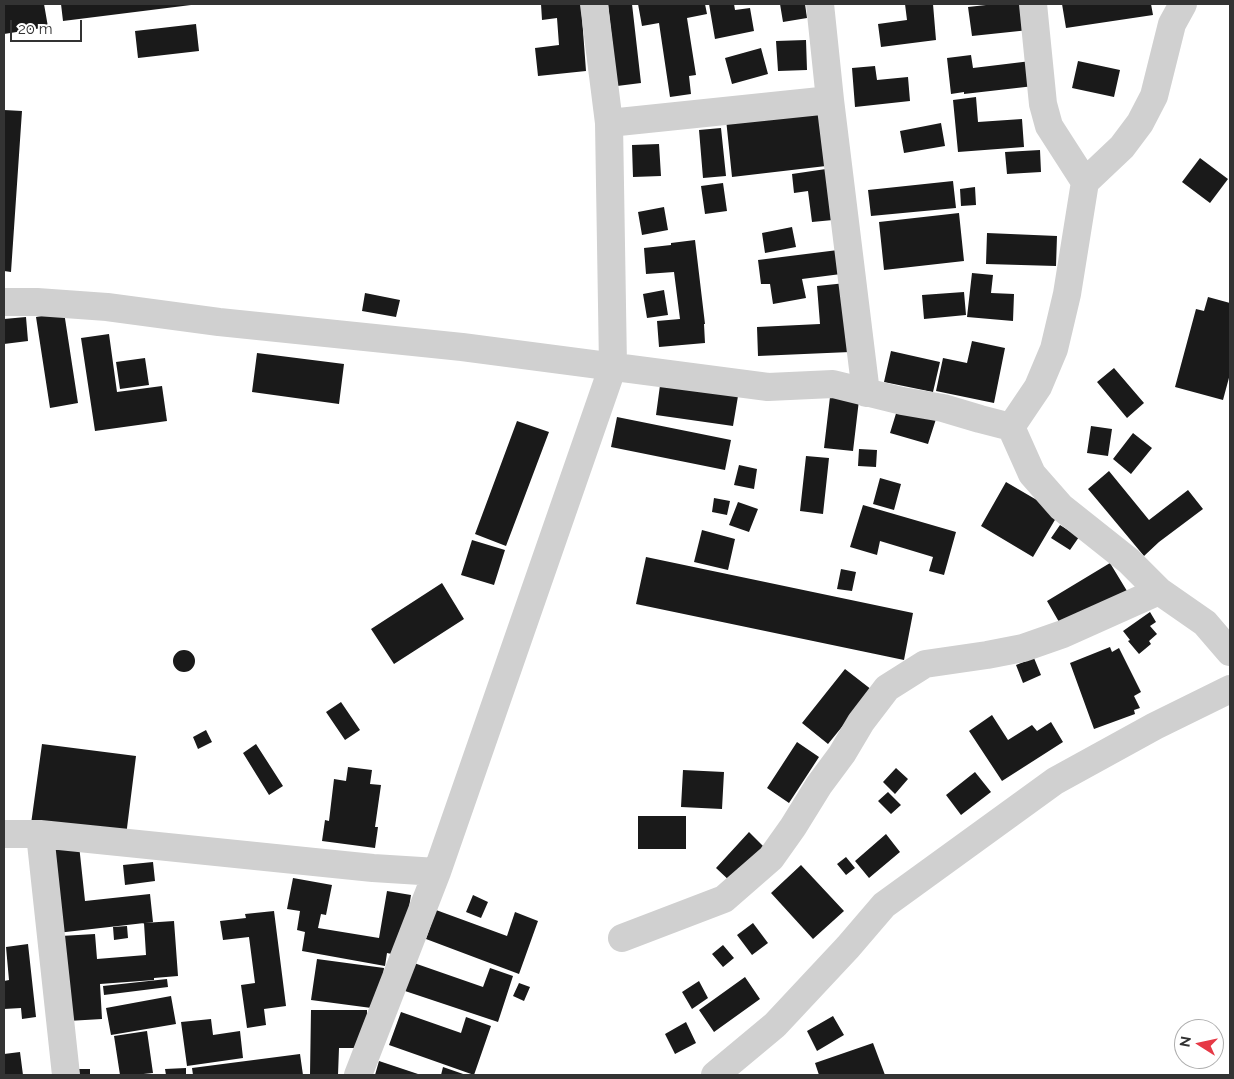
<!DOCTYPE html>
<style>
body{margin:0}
#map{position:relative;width:1234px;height:1079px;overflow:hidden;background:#fff;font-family:Raleway,sans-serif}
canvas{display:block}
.frame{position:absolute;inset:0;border:5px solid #333;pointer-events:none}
.north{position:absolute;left:1174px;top:1019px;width:50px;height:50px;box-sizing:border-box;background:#fff;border:1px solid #adadad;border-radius:50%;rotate:280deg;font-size:14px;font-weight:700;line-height:20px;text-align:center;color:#333}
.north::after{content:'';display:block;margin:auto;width:18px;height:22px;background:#e63946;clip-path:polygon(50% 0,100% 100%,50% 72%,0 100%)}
.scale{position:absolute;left:10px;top:20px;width:72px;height:22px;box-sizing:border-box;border:2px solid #333;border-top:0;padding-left:6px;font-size:15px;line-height:18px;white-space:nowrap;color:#333;-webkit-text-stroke:4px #fff;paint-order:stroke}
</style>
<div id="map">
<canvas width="1234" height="1079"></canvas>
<div class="frame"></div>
<div class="north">N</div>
<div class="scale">20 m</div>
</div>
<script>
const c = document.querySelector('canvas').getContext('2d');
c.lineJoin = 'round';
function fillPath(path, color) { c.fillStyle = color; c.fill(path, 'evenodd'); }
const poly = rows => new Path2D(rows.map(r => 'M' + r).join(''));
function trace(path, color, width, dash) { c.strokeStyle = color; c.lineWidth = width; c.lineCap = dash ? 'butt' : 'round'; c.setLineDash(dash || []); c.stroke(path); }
fillPath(poly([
 [4,4,44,4,48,27,4,34],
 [61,4,191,4,191,5,63,21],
 [541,4,581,4,586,71,538,76,535,48,559,45,557,18,542,20],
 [608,4,632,4,641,83,617,86],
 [638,4,705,4,707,14,687,18,696,75,689,76,691,94,670,97,659,23,642,26],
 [709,4,734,4,735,10,750,8,754,31,715,39],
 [780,4,805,4,807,18,783,22],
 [905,4,933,4,936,40,881,47,878,24,907,20],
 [995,4,1025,4,1029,30,972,36,968,7],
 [1062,4,1151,4,1153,15,1066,28],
 [196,24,199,51,138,58,135,31],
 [806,40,807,70,778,71,776,41],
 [761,48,768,74,732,84,725,58],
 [971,55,973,68,1031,61,1034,86,964,94,964,92,951,94,947,58],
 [1078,61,1120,70,1114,97,1072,88],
 [875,66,877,80,908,77,910,101,855,107,852,68],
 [976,97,978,122,1022,119,1024,147,958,152,953,100],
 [819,108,826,166,732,177,726,119],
 [4,110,22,111,11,272,4,271],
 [941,123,945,146,904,153,900,131],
 [721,128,726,176,703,178,699,130],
 [659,144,661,176,633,177,632,145],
 [1040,150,1041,172,1007,174,1005,152],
 [1200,158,1228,179,1210,203,1182,182],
 [826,169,833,220,812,222,808,191,794,193,792,174],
 [953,181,956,208,871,216,868,190],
 [723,183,727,211,705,214,701,186],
 [975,187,976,205,961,206,960,189],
 [664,207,668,230,642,235,638,212],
 [959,213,964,261,884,270,879,222],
 [792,227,796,247,765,253,762,233],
 [987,233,1057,236,1056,266,986,264],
 [695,240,705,324,704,324,705,343,659,347,657,321,680,319,674,272,646,274,644,248,671,245,671,243],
 [838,250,841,274,802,279,806,298,773,304,770,284,761,284,758,260],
 [972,273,993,275,991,293,1014,294,1013,321,967,317],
 [846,283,850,352,758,356,757,327,820,324,817,286],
 [664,290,668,315,647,318,643,294],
 [964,292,966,315,924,319,922,295],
 [365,293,400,300,396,317,362,311],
 [1208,297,1230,303,1230,374,1223,400,1175,387,1196,309,1204,311],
 [64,312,78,403,50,408,36,317],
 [26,317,28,341,4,344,4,319],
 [109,334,117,392,162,386,167,421,95,431,81,338],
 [972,341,1005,348,994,403,936,391,943,358,967,363],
 [891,351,940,362,933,392,884,382],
 [257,353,344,364,339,404,252,392],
 [145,358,149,385,120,389,116,362],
 [1114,368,1144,403,1127,418,1097,382],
 [661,378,739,390,733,426,656,415],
 [830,397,859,400,853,451,824,448],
 [898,407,936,419,928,444,890,433],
 [617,417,731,440,725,470,611,447],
 [517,421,549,432,506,546,475,534],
 [1091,426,1112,429,1108,456,1087,453],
 [1133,433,1152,448,1131,474,1113,459],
 [859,449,877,450,876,467,858,466],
 [806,456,829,458,823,514,800,511],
 [739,465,757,469,754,489,734,485],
 [1109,471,1149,520,1188,490,1203,509,1159,542,1144,556,1088,489],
 [880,478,901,484,894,510,873,504],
 [1006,482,1059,513,1033,557,981,526],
 [714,498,730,501,727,515,712,512],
 [738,502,758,509,749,532,729,525],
 [863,505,956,532,944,575,929,571,933,557,880,541,877,555,850,547],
 [1060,525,1079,537,1070,550,1051,538],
 [702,530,735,539,728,570,694,562],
 [472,540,505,550,494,585,461,575],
 [646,557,913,613,904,660,636,604],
 [1110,563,1127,591,1063,629,1047,601],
 [841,569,856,572,852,591,837,589],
 [442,583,464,619,394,664,371,629],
 [1150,612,1156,622,1150,626,1157,634,1149,641,1151,644,1139,654,1128,641,1130,640,1123,631],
 [1110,647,1112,652,1119,648,1141,692,1134,696,1140,708,1134,710,1135,714,1094,729,1070,663],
 '173 661a11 11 0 1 1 22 0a11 11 0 1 1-22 0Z',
 [1034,658,1041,675,1023,683,1016,665],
 [845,669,872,690,828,744,802,723],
 [341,702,360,730,345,740,326,712],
 [992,715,1008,740,1032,725,1037,731,1051,722,1063,742,1002,781,969,731],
 [206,730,212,742,198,749,193,737],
 [797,742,819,757,789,803,767,788],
 [42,744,136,756,126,836,31,824],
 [256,744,283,786,269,795,243,753],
 [348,767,372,770,370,784,381,785,375,827,378,827,375,848,322,841,325,820,329,821,334,779,346,781],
 [896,768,908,779,895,794,883,782],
 [683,770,724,772,722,809,681,807],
 [975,772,991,792,961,815,946,795],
 [888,792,901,805,891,814,878,801],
 [638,816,686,816,686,849,638,849],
 [749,832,765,848,732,883,716,868],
 [886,834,900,852,869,878,855,861],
 [79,845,85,901,150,894,153,922,57,933,48,848],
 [846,857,855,868,846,875,837,864],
 [153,862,155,881,125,885,123,865],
 [801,865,844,911,813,939,771,893],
 [293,878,332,885,326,915,321,914,318,928,379,938,387,891,411,895,401,956,387,953,385,966,302,951,305,932,297,930,300,911,287,909],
 [473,895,488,902,481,918,466,912],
 [436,910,507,936,515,912,538,921,519,974,426,939],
 [274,911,286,1006,264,1009,266,1025,247,1028,241,985,255,983,249,937,223,940,220,921,246,918,245,914],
 [174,921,178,976,154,978,154,980,100,984,102,1019,68,1021,61,936,95,934,97,959,146,955,144,923],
 [753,923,768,943,752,955,737,935],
 [127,926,128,938,114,940,113,927],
 [28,944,36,1017,22,1019,21,1008,4,1009,4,981,9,980,6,947],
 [723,945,734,958,723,967,712,954],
 [317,959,384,968,379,1009,311,1000],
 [414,963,483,987,490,968,513,976,498,1022,405,991],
 [745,977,760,999,714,1032,699,1010],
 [167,979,168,987,104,995,103,986],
 [699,981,708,998,692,1009,682,992],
 [519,983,530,987,524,1001,513,996],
 [171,996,176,1024,111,1035,106,1008],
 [311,1010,367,1010,367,1048,339,1048,338,1075,310,1075],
 [401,1012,461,1033,466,1017,491,1026,474,1075,389,1045],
 [833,1016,844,1035,817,1051,807,1031],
 [211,1019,213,1035,240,1031,243,1058,187,1066,181,1022],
 [686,1022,696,1043,675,1054,665,1034],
 [147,1031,153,1073,134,1075,120,1075,114,1036],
 [873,1043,885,1075,819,1075,815,1063],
 [20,1052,23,1075,4,1075,4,1054],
 [300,1054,303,1075,193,1075,192,1068],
 [379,1061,421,1075,375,1075],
 [443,1067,466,1075,441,1075],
 [186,1068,186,1075,166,1075,165,1069],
 [78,1069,90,1069,90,1075,78,1075]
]), '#1a1a1a');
trace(poly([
 [820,4,830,100,866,393],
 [1033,4,1043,104,1049,126,1085,182],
 [609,123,830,100],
 [4,302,37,302,107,307,219,322,462,347,768,387,833,384,902,401,943,408,980,419,1011,427,1032,474,1061,507,1129,561,1159,591,1205,623,1230,652],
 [1011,427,1038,387,1054,349,1067,294,1085,182,1122,147,1140,123,1154,96,1172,24,1183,4],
 [4,834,40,834,373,868,437,872],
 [40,834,66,1075],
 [622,938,724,899,771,858,793,827,819,785,842,754,861,722,887,688,925,664,987,655,1023,648,1063,634,1159,591],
 [358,1075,437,872,613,366,609,123,594,4],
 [715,1075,775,1025,848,947,884,905,1055,781,1155,726,1230,689]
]), '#d0d0d0', 28);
</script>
